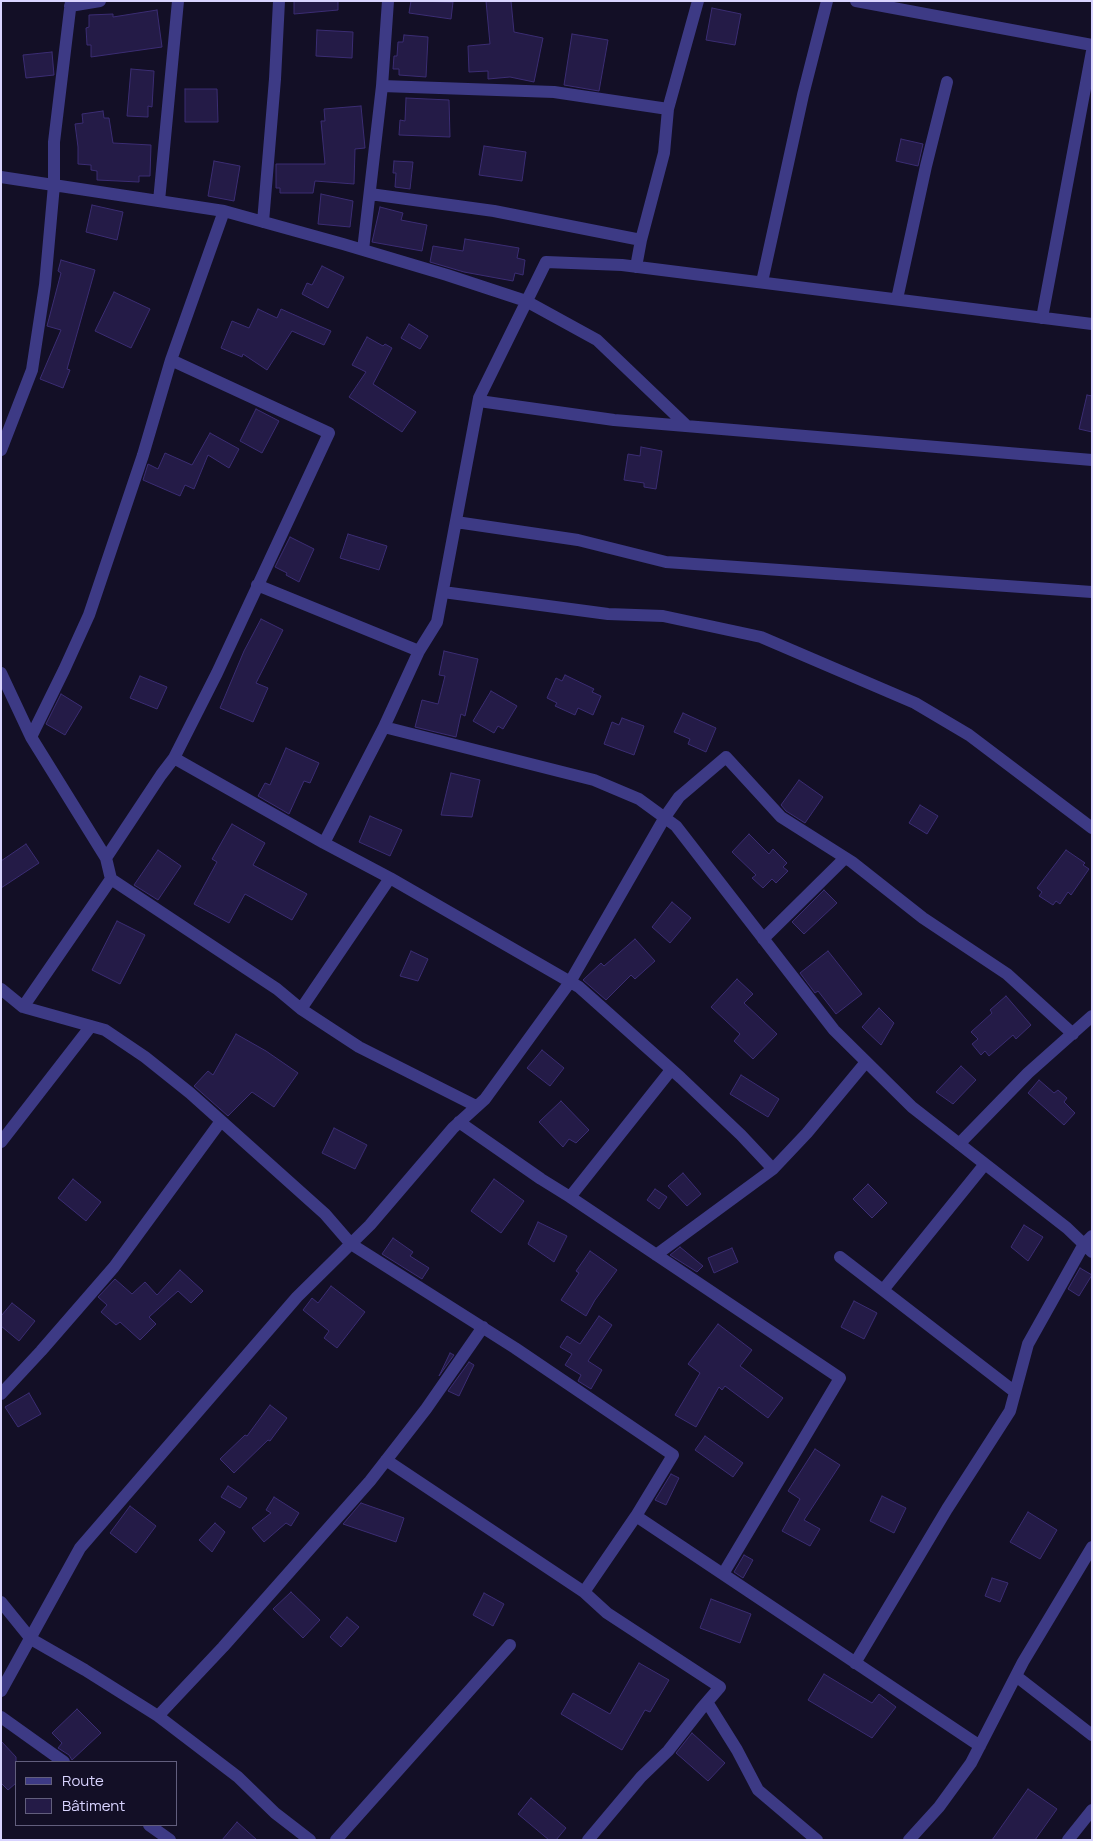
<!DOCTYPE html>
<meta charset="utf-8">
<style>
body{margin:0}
#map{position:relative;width:1093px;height:1841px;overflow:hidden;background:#130f26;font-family:Manrope,sans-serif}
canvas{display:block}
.frame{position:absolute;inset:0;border:2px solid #d9d4ff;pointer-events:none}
.legend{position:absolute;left:15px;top:1761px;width:162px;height:65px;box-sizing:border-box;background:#130f26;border:1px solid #625e7d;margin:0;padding:6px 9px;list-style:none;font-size:15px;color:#d9d4ff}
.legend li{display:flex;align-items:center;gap:10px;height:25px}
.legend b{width:25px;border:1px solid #625e7d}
</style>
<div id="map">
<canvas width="1093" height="1841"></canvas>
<div class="frame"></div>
<ul class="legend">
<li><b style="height:6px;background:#3d3a85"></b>Route</li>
<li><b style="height:14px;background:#241b47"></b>Bâtiment</li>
</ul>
</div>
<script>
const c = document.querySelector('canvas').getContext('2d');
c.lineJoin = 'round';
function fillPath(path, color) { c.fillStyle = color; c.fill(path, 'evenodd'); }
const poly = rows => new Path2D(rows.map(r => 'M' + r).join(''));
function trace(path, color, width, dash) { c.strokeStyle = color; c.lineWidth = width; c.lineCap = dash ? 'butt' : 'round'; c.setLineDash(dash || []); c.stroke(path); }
const building = poly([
 [294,1,338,1,338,10,294,14,294,1],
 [411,1,453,2,451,19,409,13,411,1],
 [486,1,511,1,514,32,543,38,534,82,510,77,488,79,488,71,469,72,468,46,490,44,486,1],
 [712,8,741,14,735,45,706,40,712,8],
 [157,10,162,47,91,57,91,45,87,45,86,28,89,27,89,15,113,14,113,17,157,10],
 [317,30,353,32,352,58,316,56,317,30],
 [572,34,608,40,599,91,564,85,572,34],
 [404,35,428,37,426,77,399,75,399,69,393,69,394,56,397,56,398,42,403,42,404,35],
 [52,52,54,75,26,78,23,55,52,52],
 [131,69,154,71,152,107,148,106,148,117,127,116,131,69],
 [185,89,217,89,218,122,185,122,185,89],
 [406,98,449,100,450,137,399,135,400,120,405,121,406,98],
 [361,106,365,148,355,149,354,184,315,181,313,193,280,193,280,188,276,188,276,164,325,164,321,121,325,121,324,109,361,106],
 [103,111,104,118,109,118,113,143,151,145,150,176,139,176,139,182,97,180,97,171,91,170,91,165,78,164,78,147,75,124,83,123,82,114,103,111],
 [901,139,923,144,918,166,896,161,901,139],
 [484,146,526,152,522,181,479,175,484,146],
 [214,161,240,166,234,201,208,196,214,161],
 [394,161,413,162,410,189,395,187,396,173,393,173,394,161],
 [321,194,353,201,350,227,318,224,321,194],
 [92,205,123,212,117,240,86,232,92,205],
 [380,207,403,213,401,220,427,225,422,251,372,242,380,207],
 [465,239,519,248,517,258,525,260,523,275,515,273,513,281,464,272,430,262,433,246,463,251,465,239],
 [61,260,95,270,67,369,70,370,63,388,40,379,61,330,47,326,61,273,58,271,61,260],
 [322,266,344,277,328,308,302,294,307,283,312,285,322,266],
 [114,292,150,309,131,348,95,331,114,292],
 [258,309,277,318,281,309,331,331,324,345,292,331,267,370,243,354,242,357,221,348,232,321,249,328,258,309],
 [409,324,428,336,420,349,401,338,409,324],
 [367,337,383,346,385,344,392,348,373,384,416,412,402,432,349,397,366,372,352,365,367,337],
 [1087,395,1092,396,1092,432,1079,429,1087,395],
 [256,409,279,421,262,453,240,441,256,409],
 [210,433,239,449,229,468,208,455,194,489,185,485,180,496,143,480,148,464,158,469,165,453,192,465,210,433],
 [641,447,662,451,656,489,644,487,644,483,624,480,628,454,640,456,641,447],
 [348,534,387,546,379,570,340,558,348,534],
 [290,537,314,549,299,582,286,575,287,573,275,567,290,537],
 [261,619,283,630,256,683,268,688,253,722,220,708,244,651,261,619],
 [444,651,478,659,465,716,461,714,456,737,415,727,422,700,438,704,445,676,439,675,444,651],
 [565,675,594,689,592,692,601,696,593,715,578,708,575,715,555,706,557,703,547,698,556,678,562,681,565,675],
 [140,676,167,687,157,709,130,698,140,676],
 [491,691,517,706,503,729,498,726,494,733,473,721,491,691],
 [61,694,82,707,65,735,46,724,61,694],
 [683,713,716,728,706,752,688,744,690,739,674,732,683,713],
 [622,718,644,726,634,755,604,744,612,722,619,725,622,718],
 [286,748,319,763,310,783,304,781,289,814,258,796,265,783,270,785,286,748],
 [451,773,480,780,472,817,441,815,451,773],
 [799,780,823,797,805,823,786,811,781,805,799,780],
 [920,805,938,816,927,834,909,823,920,805],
 [370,816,402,830,390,856,359,842,370,816],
 [232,824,265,843,253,865,307,894,292,920,245,894,229,923,194,904,217,862,212,859,232,824],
 [749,834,769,854,773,849,787,863,783,867,788,871,776,883,772,879,763,888,752,878,756,875,732,852,749,834],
 [26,844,39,863,1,888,1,861,26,844],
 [158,850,181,866,158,900,134,885,158,850],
 [1066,850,1085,863,1083,865,1089,869,1071,895,1068,892,1060,904,1056,901,1053,905,1039,896,1042,892,1037,888,1066,850],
 [824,890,837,903,804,934,792,922,824,890],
 [672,902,691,918,670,943,652,927,672,902],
 [117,921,145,935,120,984,92,970,117,921],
 [635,939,655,961,635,979,631,975,606,1000,583,980,601,963,604,966,635,939],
 [411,951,428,959,418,981,400,976,411,951],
 [828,951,862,994,836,1014,818,991,815,993,800,973,828,951],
 [737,979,753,994,744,1003,777,1034,753,1059,734,1041,740,1034,711,1007,737,979],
 [1006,996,1031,1025,1016,1039,1013,1035,989,1056,985,1051,981,1055,972,1044,978,1039,971,1032,992,1013,990,1010,1006,996],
 [879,1008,894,1023,881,1045,862,1027,879,1008],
 [236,1034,266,1051,298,1073,274,1107,252,1092,228,1116,194,1086,208,1071,213,1075,236,1034],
 [542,1050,564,1068,550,1086,527,1068,542,1050],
 [961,1066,976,1080,953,1104,936,1092,961,1066],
 [741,1075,779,1099,768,1117,730,1094,741,1075],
 [1039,1080,1054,1093,1058,1090,1067,1098,1064,1102,1075,1113,1064,1125,1028,1093,1039,1080],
 [561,1101,589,1130,576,1143,569,1139,563,1147,539,1122,561,1101],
 [334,1128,367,1145,355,1169,322,1153,334,1128],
 [683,1173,701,1194,687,1206,668,1186,683,1173],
 [73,1179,101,1202,86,1221,58,1198,73,1179],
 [494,1179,524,1201,501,1233,471,1211,494,1179],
 [868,1184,887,1203,872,1218,853,1199,868,1184],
 [655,1189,667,1197,659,1209,647,1200,655,1189],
 [538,1222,567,1236,554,1262,528,1244,538,1222],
 [1024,1225,1043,1237,1028,1261,1011,1247,1024,1225],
 [393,1238,413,1252,410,1256,429,1268,422,1279,382,1254,393,1238],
 [680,1247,703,1266,697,1272,670,1255,680,1247],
 [732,1248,738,1262,714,1273,708,1258,732,1248],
 [590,1251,617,1270,595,1300,586,1316,561,1300,579,1273,576,1271,590,1251],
 [1080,1268,1092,1275,1079,1296,1068,1289,1080,1268],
 [180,1270,203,1291,191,1303,178,1291,149,1317,156,1324,140,1340,120,1322,116,1325,101,1312,107,1305,98,1297,115,1279,132,1294,145,1282,157,1295,180,1270],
 [331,1286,365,1312,337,1348,324,1338,329,1331,303,1310,312,1298,318,1303,331,1286],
 [854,1301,877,1313,864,1339,841,1327,854,1301],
 [12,1303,35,1321,19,1341,1,1326,1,1316,12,1303],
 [599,1316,612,1325,588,1361,602,1370,591,1389,578,1381,581,1375,565,1365,572,1354,560,1347,567,1336,580,1344,599,1316],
 [718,1324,752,1350,740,1366,783,1398,768,1418,725,1386,722,1390,719,1387,696,1427,675,1415,700,1373,688,1364,718,1324],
 [450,1353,454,1355,439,1376,450,1353],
 [469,1362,474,1365,459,1396,448,1391,469,1362],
 [29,1393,41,1414,18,1427,5,1407,29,1393],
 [270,1405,287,1418,270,1441,268,1440,234,1473,220,1459,245,1435,247,1436,270,1405],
 [705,1436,743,1463,733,1477,695,1450,705,1436],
 [815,1449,840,1465,804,1520,820,1529,810,1546,782,1531,800,1499,788,1491,815,1449],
 [671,1474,679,1478,666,1505,655,1500,671,1474],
 [228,1486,247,1498,240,1508,221,1497,228,1486],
 [882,1496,906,1508,894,1533,870,1521,882,1496],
 [274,1497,299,1513,291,1526,286,1523,264,1542,252,1528,271,1513,266,1510,274,1497],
 [361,1503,404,1518,396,1542,343,1524,361,1503],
 [130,1506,156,1526,136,1553,110,1533,130,1506],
 [1028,1512,1057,1530,1040,1559,1010,1542,1028,1512],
 [215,1523,225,1532,212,1552,199,1540,215,1523],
 [744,1555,753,1560,743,1578,734,1572,744,1555],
 [992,1578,1008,1583,1000,1602,985,1596,992,1578],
 [291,1592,320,1620,303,1638,273,1609,291,1592],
 [484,1593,504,1604,493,1626,473,1615,484,1593],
 [711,1599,751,1614,740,1643,700,1628,711,1599],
 [347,1617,359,1627,341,1647,330,1637,347,1617],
 [639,1663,669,1680,650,1712,645,1710,622,1750,561,1714,573,1693,610,1714,639,1663],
 [824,1674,872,1703,879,1694,896,1707,872,1738,808,1700,824,1674],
 [77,1709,101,1733,72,1760,69,1755,58,1748,62,1743,52,1733,77,1709],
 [692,1733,725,1763,708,1781,676,1753,692,1733],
 [1,1741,16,1757,16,1783,8,1790,1,1783,1,1741],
 [1028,1789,1057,1809,1035,1840,992,1840,1028,1789],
 [531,1798,566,1828,556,1840,549,1840,518,1814,531,1798],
 [237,1822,257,1840,222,1840,237,1822]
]);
fillPath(building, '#241b47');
trace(building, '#3b2d73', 1);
trace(poly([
 [856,1,1092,45],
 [70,6,100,1],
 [382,86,554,92,668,109],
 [1,177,224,211,343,244,447,275,526,301,597,340,687,426],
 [370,194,494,211,641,240],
 [159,201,178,1],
 [263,222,275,79,279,1],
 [363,250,382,86,388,1],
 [636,267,641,240,664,153,668,109,698,1],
 [762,282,803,95,827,1],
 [897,299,926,166,947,82],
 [1042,318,1092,51],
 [479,401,614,420,1092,460],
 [1,450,32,370,45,285,54,185,54,142,71,1],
 [456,522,578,540,666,562,1092,592],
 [257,585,419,651],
 [443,592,608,614,663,616,761,637,915,703,969,735,1092,828],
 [1,673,31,737,106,858,111,879,23,1007],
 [384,727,419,651,437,622,479,398,546,262,622,265,1092,324],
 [31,737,64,670,89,615,143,455,171,360],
 [174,758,324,843,390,878,579,987,681,1078,741,1135,773,1169],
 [324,843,384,727,594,780,639,799,676,826,834,1030,912,1107,1067,1228,1092,1252],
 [106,858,161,775,174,758,217,673,329,433,171,360,224,211],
 [111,879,277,989,301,1009,359,1047,476,1106],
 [763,939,845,858],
 [1,989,23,1007,105,1030,145,1057,190,1093,325,1214,351,1244,515,1348,673,1455,636,1516,584,1592],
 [301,1009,390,878],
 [459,1122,541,1179,570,1197,840,1378,723,1574],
 [1,1142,91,1026],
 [959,1144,1028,1073,1092,1016],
 [570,1197,671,1070],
 [656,1255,773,1169,807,1133,866,1062],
 [840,1257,1015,1392],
 [883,1290,985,1164],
 [1,1394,41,1351,114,1267,221,1121],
 [386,1460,584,1592,607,1613,720,1687,701,1709,668,1751,641,1777,588,1840],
 [636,1516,980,1746],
 [1,1602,31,1639,85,1670,158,1716,238,1777,275,1813,310,1840],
 [855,1663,947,1509,1010,1411,1028,1344,1084,1244,1092,1236],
 [1016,1676,1092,1735],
 [1,1691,80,1548,297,1297,370,1225,453,1128,485,1099,570,982,665,817,679,797,726,757,781,817,852,862,923,918,1007,974,1073,1034],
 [707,1702,737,1750,758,1790,817,1840],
 [158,1716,223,1647,370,1481,426,1409,483,1327],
 [1,1717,64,1762],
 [149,1825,170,1840],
 [336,1840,510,1645],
 [909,1840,939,1807,971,1763,1023,1662,1092,1547],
 [1068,1840,1092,1810]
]), '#3d3a85', 12);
</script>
